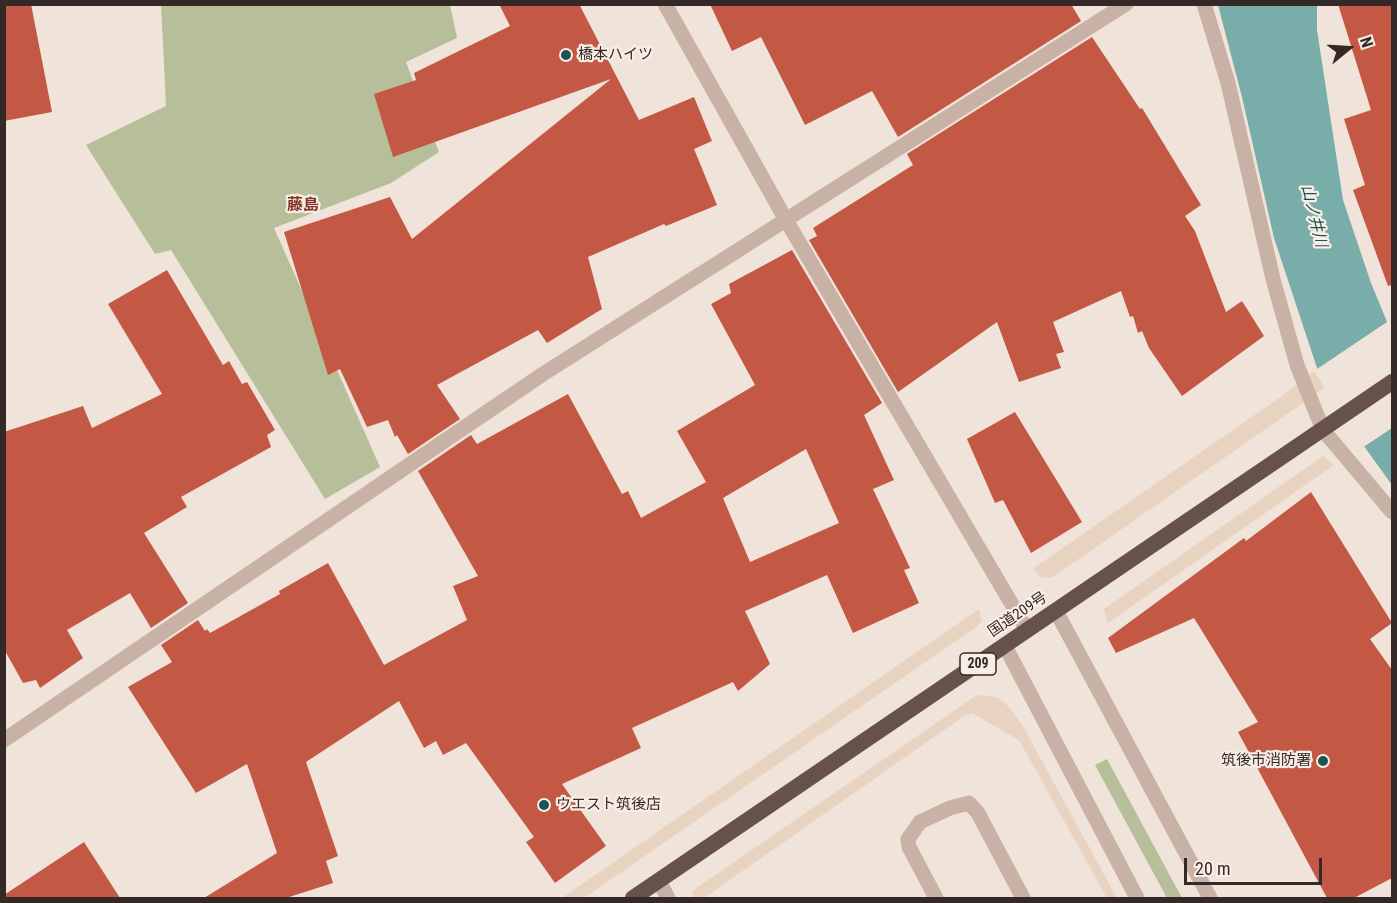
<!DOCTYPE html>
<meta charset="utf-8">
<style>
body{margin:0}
#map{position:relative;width:1397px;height:903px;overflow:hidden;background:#f0e3d9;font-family:"Roboto Condensed",sans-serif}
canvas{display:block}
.frame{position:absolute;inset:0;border:6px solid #342926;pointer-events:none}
.north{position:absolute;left:1319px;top:18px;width:60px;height:60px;-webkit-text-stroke:4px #f8eee5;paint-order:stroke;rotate:72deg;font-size:16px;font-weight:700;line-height:24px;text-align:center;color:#342926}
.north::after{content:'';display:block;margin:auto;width:21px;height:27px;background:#342926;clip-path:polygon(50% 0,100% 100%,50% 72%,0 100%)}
.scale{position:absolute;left:1184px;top:858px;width:138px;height:27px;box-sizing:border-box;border:3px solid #342926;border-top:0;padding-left:8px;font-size:18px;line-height:21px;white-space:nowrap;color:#342926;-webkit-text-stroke:4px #f8eee5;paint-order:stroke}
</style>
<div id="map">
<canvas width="1397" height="903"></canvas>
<div class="frame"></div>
<div class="north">N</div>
<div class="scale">20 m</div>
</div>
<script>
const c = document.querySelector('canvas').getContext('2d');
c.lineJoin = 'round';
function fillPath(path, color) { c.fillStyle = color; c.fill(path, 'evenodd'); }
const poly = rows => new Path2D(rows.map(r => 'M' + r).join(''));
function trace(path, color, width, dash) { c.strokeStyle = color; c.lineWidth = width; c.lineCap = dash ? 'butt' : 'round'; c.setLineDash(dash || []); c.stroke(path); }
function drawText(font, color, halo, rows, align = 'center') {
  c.font = font + ' "Roboto Condensed","Noto Sans JP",sans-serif'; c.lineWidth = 4.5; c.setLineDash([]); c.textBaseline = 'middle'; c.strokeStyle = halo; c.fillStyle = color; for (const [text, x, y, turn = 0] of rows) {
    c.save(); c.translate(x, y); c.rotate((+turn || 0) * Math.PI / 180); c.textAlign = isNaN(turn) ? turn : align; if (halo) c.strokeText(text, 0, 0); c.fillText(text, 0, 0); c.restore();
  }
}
fillPath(poly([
 [161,5,450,5,457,38,406,62,439,152,391,183,274,228,380,467,325,499,171,250,155,254,86,145,166,106],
 [1107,759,1182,898,1167,898,1095,765]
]), '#b6bf99');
fillPath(poly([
 [1392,319,1392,341,1053,577,1042,578,1039,576,1034,568,1282,396,1313,372],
 [1323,456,1334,465,1108,623,1104,609],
 [979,609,982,621,976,627,584,898,562,898],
 [977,695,996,697,1006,704,1021,723,1117,898,1107,898,1019,740,972,713,964,716,704,898,693,898,692,891]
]), '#e8d3c0');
fillPath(poly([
 [1218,5,1317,5,1317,30,1343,200,1371,283,1392,334,1392,485,1361,442,1318,371,1274,238,1242,97]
]), '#79adaa');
fillPath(poly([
 [1390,320,1392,326,1392,428,1362,448,1314,371]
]), '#f0e3d9');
fillPath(poly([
 [4,4,31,4,52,112,4,121],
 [499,4,579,4,639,120,694,97,712,141,694,149,717,205,666,226,664,224,588,257,602,309,547,343,538,330,437,385,460,419,408,454,397,435,395,437,388,420,367,427,340,369,328,375,284,232,390,197,412,239,611,79,393,157,374,94,416,80,414,73,510,26],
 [710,4,1071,4,1081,21,898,137,872,91,805,125,761,37,732,51],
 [1338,4,1392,4,1392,285,1388,286,1353,190,1365,185,1344,119,1371,110],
 [1092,37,1140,109,1142,108,1201,205,1185,216,1195,231,1226,312,1242,301,1264,336,1182,396,1149,348,1142,331,1138,333,1133,316,1130,317,1121,291,1053,322,1064,352,1056,354,1061,368,1019,382,997,322,898,392,809,240,817,236,813,228,913,165,907,154],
 [792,250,882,403,864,415,894,480,873,489,910,568,904,570,919,603,853,633,827,575,745,611,770,664,738,691,733,682,632,728,641,748,562,784,606,846,555,883,526,842,534,837,466,743,443,755,436,741,424,748,399,701,306,762,338,856,326,861,333,883,286,898,204,898,277,853,247,764,196,793,128,687,172,662,161,645,198,620,205,631,207,629,210,633,280,594,279,591,328,563,384,665,467,620,453,586,478,576,418,471,471,435,477,444,568,394,622,494,628,491,641,518,706,482,677,431,755,385,711,304,731,293,729,284],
 [806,449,839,523,750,562,723,498],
 [167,270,223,365,229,361,242,384,247,382,275,430,267,435,271,447,181,497,187,507,144,533,188,603,151,628,130,593,67,630,83,658,40,688,36,680,23,683,4,649,4,432,83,406,92,428,162,394,108,304],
 [1015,412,1082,522,1031,553,1003,500,995,503,967,439],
 [1311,492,1392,623,1370,639,1392,670,1392,878,1354,898,1327,898,1238,732,1258,722,1194,618,1116,653,1108,638,1244,538,1246,541],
 [84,842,120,898,4,898,4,895]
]), '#c35844');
trace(poly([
 [665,4,786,220],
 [1056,611,1210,898],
 [1005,646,1137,898],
 [659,881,668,898],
 [936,898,909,847,908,839,920,822,950,808,969,803,978,813,1023,898]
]), '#c8b2a5', 15);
trace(poly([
 [1204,4,1228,83,1273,279,1297,365,1323,430,1392,512],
 [786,220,1027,630],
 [4,740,543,374,1126,4]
]), '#c8b2a5', 15);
trace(poly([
 [633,898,1392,382]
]), '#66514b', 16);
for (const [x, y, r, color] of [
 [566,55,6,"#1d5453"],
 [1323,761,6,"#1d5453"],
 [544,805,6,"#1d5453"]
]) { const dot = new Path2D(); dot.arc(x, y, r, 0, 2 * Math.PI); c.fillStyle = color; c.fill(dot); trace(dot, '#f8eee5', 2); }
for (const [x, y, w] of [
 [978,664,36]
]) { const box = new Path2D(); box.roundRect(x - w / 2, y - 11, w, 22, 4.5); c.fillStyle = '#f8eee5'; c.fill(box); trace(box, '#342926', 1.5); }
drawText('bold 14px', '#342926', null, [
 ["209",978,664]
]);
drawText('15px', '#342926', '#f8eee5', [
 ["橋本ハイツ",578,55],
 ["筑後市消防署",1311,761,"right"],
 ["ウエスト筑後店",556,805]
], 'left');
drawText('15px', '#342926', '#f8eee5', [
 ["国道209号",1018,615,-34]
]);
drawText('bold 16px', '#813022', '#f8eee5', [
 ["藤島",303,206]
]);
drawText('italic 16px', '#1d5453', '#f8eee5', [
 ["山ノ井川",1313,216,76]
]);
</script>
